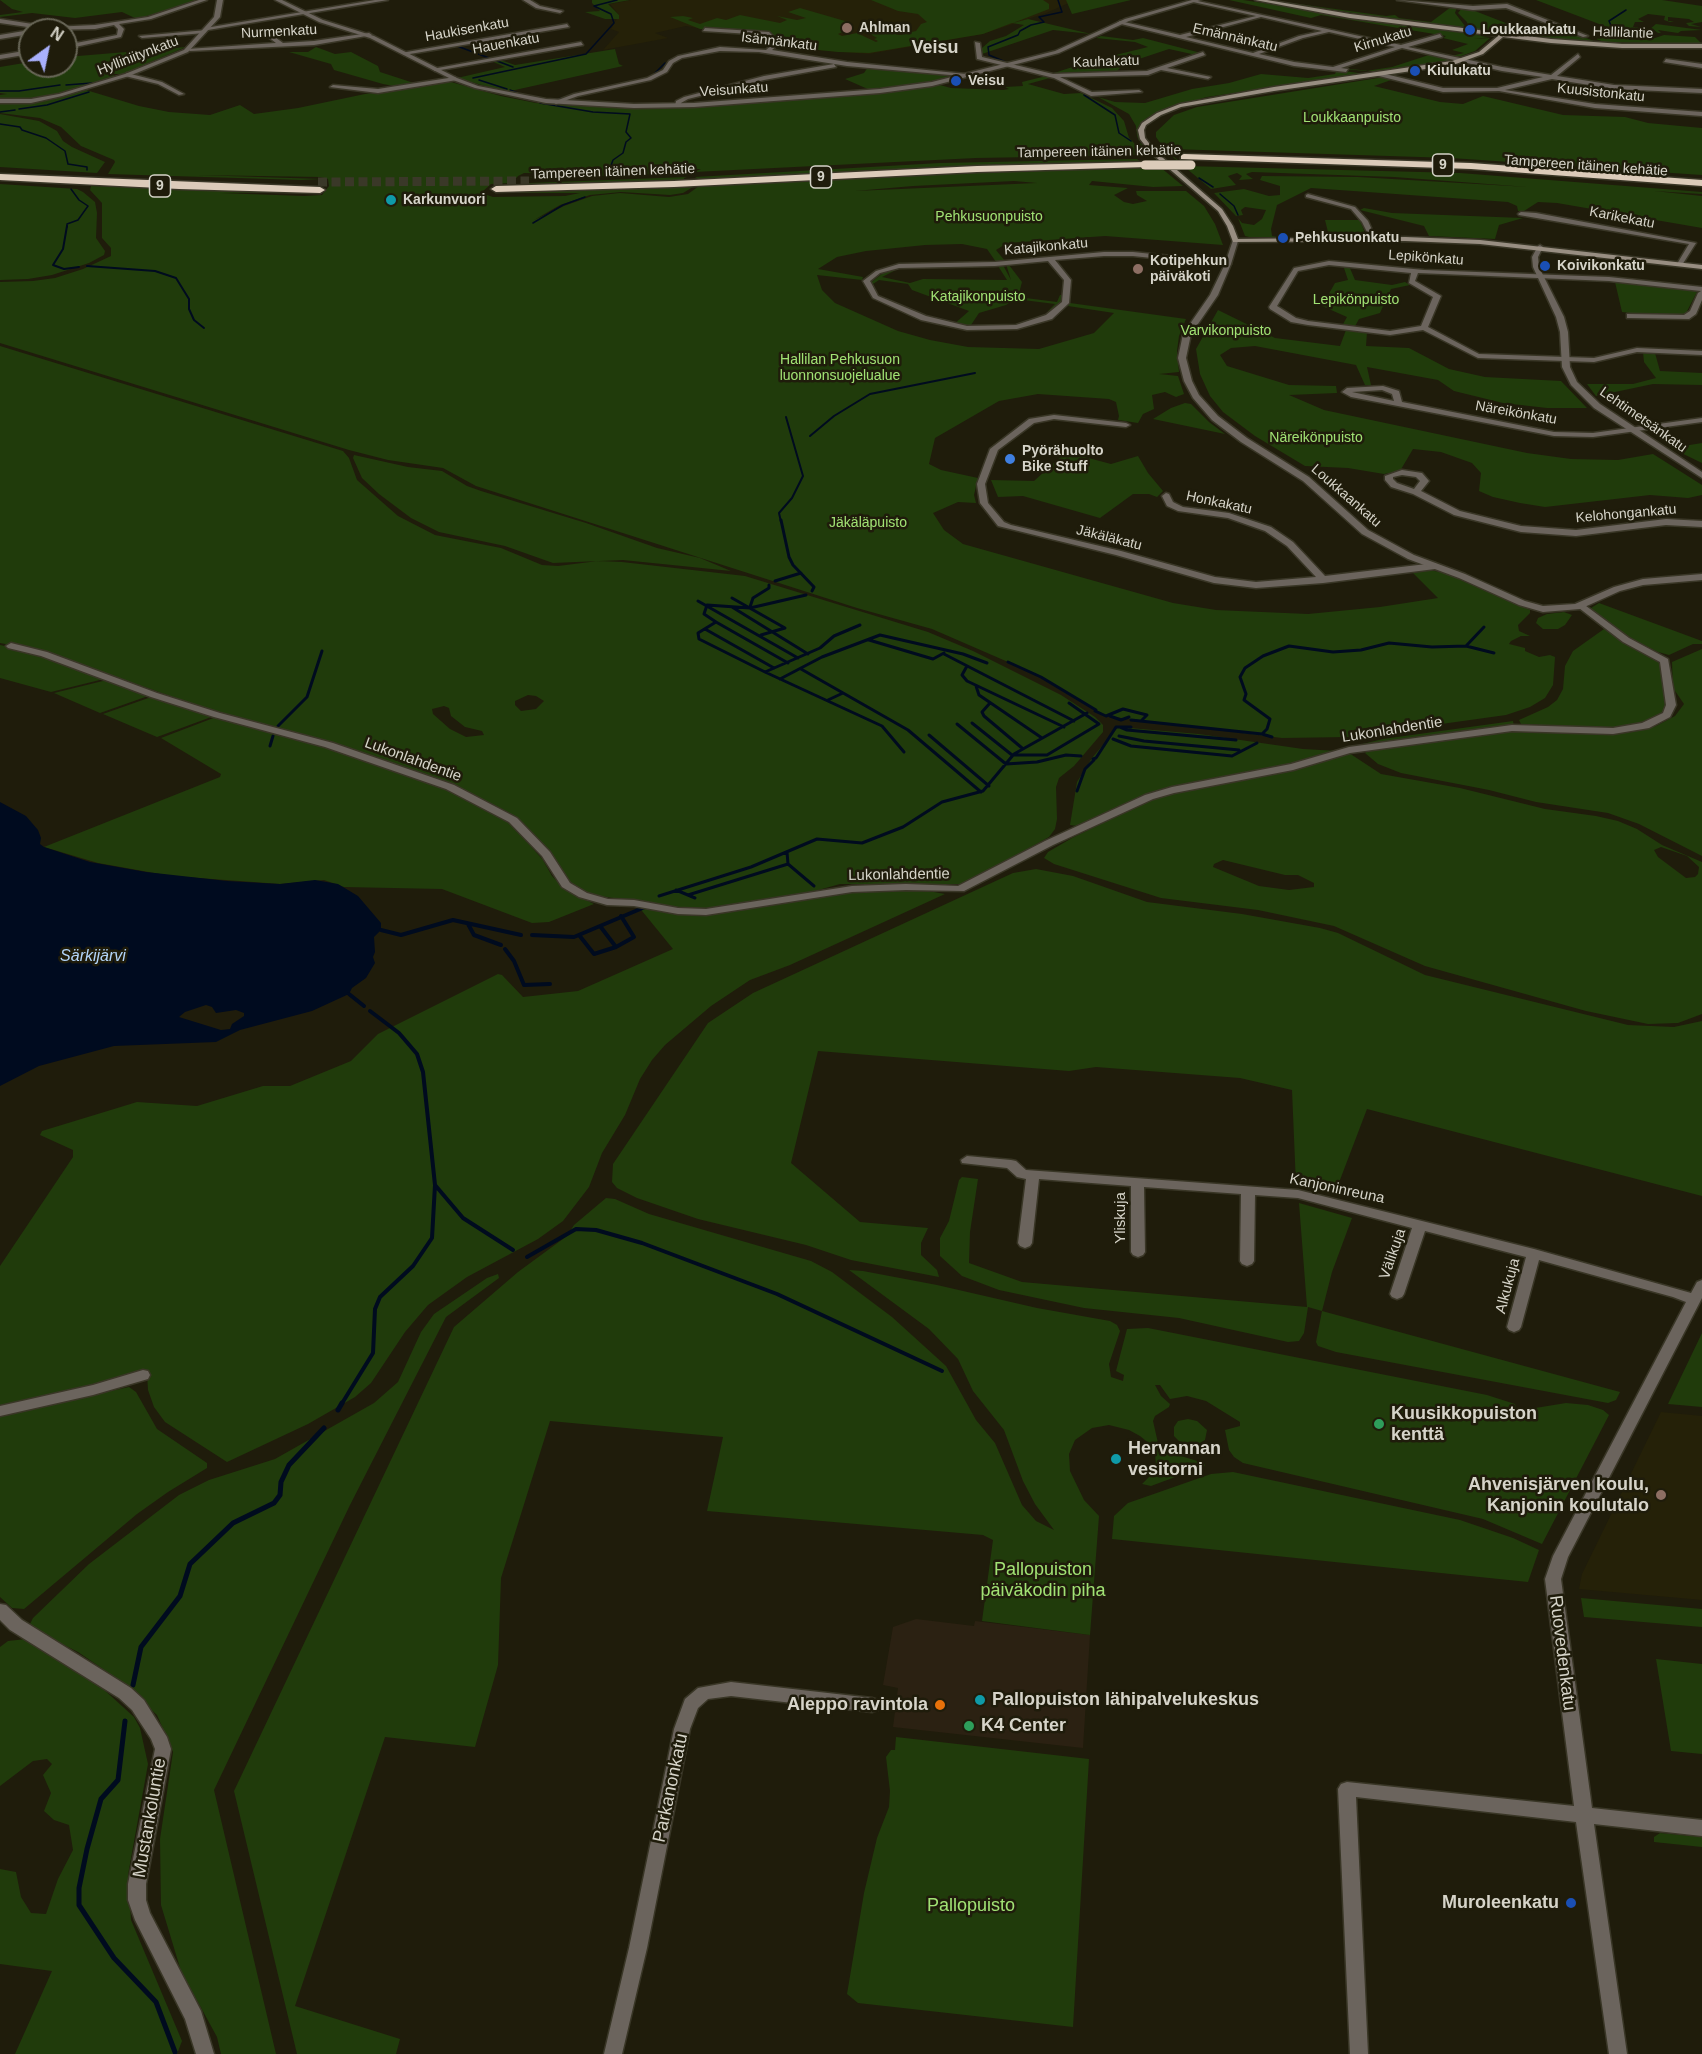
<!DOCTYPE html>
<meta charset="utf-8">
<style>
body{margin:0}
#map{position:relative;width:1702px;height:2054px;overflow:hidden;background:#1f1c0b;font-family:Helvetica,sans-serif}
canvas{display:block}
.north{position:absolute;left:18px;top:18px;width:60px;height:60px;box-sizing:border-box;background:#1f1c0b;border:2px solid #686657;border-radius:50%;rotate:33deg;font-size:16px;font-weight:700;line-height:24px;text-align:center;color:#d6d4c9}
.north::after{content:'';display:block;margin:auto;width:21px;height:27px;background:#a9b0fc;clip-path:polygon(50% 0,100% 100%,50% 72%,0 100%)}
</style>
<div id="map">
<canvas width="1702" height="2054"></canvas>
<div class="north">N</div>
</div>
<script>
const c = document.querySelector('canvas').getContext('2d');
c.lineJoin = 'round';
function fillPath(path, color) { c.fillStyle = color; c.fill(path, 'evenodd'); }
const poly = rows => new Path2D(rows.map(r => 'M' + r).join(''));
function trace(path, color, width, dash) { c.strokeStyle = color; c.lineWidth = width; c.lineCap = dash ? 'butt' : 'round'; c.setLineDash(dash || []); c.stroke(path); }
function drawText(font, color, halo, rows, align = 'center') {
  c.font = font + ' Helvetica,sans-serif'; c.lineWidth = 5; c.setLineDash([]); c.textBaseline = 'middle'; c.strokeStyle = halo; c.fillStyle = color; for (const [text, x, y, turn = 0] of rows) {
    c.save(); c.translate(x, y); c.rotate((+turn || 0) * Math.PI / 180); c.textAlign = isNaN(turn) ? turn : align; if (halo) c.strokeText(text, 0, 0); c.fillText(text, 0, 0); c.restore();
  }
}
fillPath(poly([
 [916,1619,974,1626,975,1621,1090,1635,1083,1748,893,1727,898,1688,883,1685,893,1627]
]), '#2b2112');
fillPath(poly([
 [631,0,1071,0,1071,2,1046,13,983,34,869,54,790,48,770,34,709,30,686,26,655,33,668,38,603,50,619,32,611,29,619,15,610,4],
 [1661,1412,1702,1416,1702,1600,1579,1589,1582,1574]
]), '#252108');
fillPath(poly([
 [0,0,199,0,137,19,122,12,75,18,32,13,0,17,0,15,23,12,12,9],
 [592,0,630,0,608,4,619,15,619,19,605,19,585,12,600,11,592,3],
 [871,0,1043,0,1049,4,1049,9,1013,23,1028,19,1091,34,1053,30,982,54,982,48,990,41,1006,36,1024,25,1012,23,983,34,869,53,838,52,788,47,770,34,700,29,670,17,683,16,693,18,688,20,700,24,717,18,726,20,740,15,780,23,787,20,777,16,797,20,806,18,788,12,800,8,845,21,847,23,844,24,848,30,838,34,842,36,857,33,876,42,878,41,874,39,877,38,867,32,867,30,884,27,886,28,882,30,899,35,916,31,921,24,927,22,918,14,898,11],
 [1066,0,1131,0,1072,14],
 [1229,0,1243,0,1490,37,1474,39,1490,38,1475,51,1461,56,1451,56,1464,53,1452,50,1468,44,1443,38,1446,36,1321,15,1311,18],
 [1270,0,1386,16,1395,15,1399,18,1431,22,1451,7,1457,7,1455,13,1465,26,1461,28,1398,20],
 [1536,0,1662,0,1702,6,1702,22,1691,24,1701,27,1689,26,1686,23,1694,22,1689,19,1668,17,1668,21,1674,21,1670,22,1664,20,1665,16,1648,14,1638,19,1644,22,1635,22,1633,27,1650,29,1656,24,1702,30,1681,31,1678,33,1658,30,1661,33,1658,33,1654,30,1630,31,1641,37,1655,38,1664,35,1695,37,1702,44,1604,42,1596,39,1619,35,1607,27],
 [1462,8,1505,8,1475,11,1534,34,1552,36,1568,33,1565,31,1568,31,1594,41,1544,38,1468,29,1467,22,1458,13],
 [1101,36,1133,40,1143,38,1201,53,1196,55,1169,49,1124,64,1115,73,1051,74,1091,61,1148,47,1135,42,1096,38],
 [186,47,123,74,113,74,115,77,111,78,51,96,22,99,0,99,0,95,7,94,0,93,0,67,30,62,30,66,66,66,66,57],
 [316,47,335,54,351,52,378,66,380,72,417,84,399,87,383,84,334,70,331,64,289,52,308,52],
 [615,49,619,64,623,66,506,92,457,78,505,67,489,60,498,59,515,65],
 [1432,54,1454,60,1380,72,1341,68,1345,66,1345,69,1366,71,1392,67],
 [868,67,961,76,921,86,870,90,845,79,864,73],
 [1337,70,1365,74,1207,97,1165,109,1147,118,1138,128,1139,142,1188,186,1141,147,1137,136,1136,126,1129,114,1098,97,1115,102,1145,103,1192,89,1229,83,1261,74,1308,78,1335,74],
 [1046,76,1050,78,1028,84,1064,94,1081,93,1112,108,1124,121,1129,138,1146,155,976,158,694,172,701,169,689,169,683,170,685,173,554,178,526,178,588,174,524,173,518,176,512,183,491,184,481,193,493,197,565,196,580,193,494,193,693,187,683,193,670,195,621,192,590,195,560,205,534,220,564,206,592,196,620,193,669,197,688,194,699,186,979,171,1160,167,1183,186,1153,187,1092,181,1089,185,1128,188,1114,195,1124,202,1133,204,1147,201,1137,195,1136,191,1186,191,1204,206,1215,224,1223,245,1105,236,1007,243,996,250,1005,261,996,262,987,249,962,244,925,245,866,251,837,257,818,269,863,277,862,280,817,275,822,290,835,303,898,331,930,340,968,347,1039,349,1094,333,1114,313,1068,306,1070,303,1186,319,1179,336,1177,351,1179,372,1159,374,1178,376,1184,394,1176,397,1165,392,1152,395,1154,409,1143,414,1138,423,1118,420,1119,416,1116,402,1109,399,1038,394,999,401,935,438,929,464,941,470,978,478,974,495,976,503,958,502,933,513,944,530,963,544,1173,603,1216,610,1308,614,1380,607,1438,598,1413,573,1430,570,1449,574,1530,610,1530,613,1518,625,1519,631,1530,636,1521,636,1511,641,1509,644,1525,648,1525,651,1539,657,1550,655,1555,657,1553,685,1545,698,1530,707,1506,715,1348,737,1282,738,1114,717,1105,715,1038,675,932,629,857,608,476,486,443,468,388,460,349,450,0,343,0,282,33,281,55,278,83,269,111,256,111,248,102,238,102,203,90,190,91,186,320,192,220,193,304,196,322,195,329,186,328,179,320,177,197,175,322,179,301,180,108,174,115,162,114,160,81,146,61,127,40,118,0,113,0,103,41,102,86,90,139,106,169,112,210,115,240,105,254,114,298,108,365,94,451,82,501,96,536,103,646,109,882,93,940,85,951,88,1003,90,1009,89,1005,87,1023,86,1022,82],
 [1014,181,1037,183,855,191,913,186],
 [1384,77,1394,79,1374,86,1440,102,1463,104,1483,96,1563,115,1625,117,1648,123,1702,128,1702,175,1451,158,1171,149,1163,147,1156,137,1156,132,1174,115,1197,107],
 [0,114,39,121,57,131,63,141,72,147,105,162,97,173,0,167],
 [1168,153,1201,153,1202,155,1173,156,1185,166,1460,173,1702,192,1702,194,1654,191,1702,196,1702,228,1557,203,1538,202,1524,211,1518,211,1517,206,1508,202,1311,188,1277,205,1271,229,1272,236,1280,237,1249,237,1245,236,1238,218,1242,223,1254,225,1262,219,1266,210,1245,207,1241,210,1243,215,1236,216,1214,193,1244,189,1269,196,1280,195,1280,186,1260,180,1262,176,1358,177,1528,187,1394,177,1252,172,1246,174,1253,179,1239,180,1242,176,1237,173,1228,176,1236,185,1211,189],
 [1137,159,1142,163,978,167,699,180,695,177,940,163],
 [687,177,684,178,684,181,525,186,529,183],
 [0,184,77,189,83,192,95,202,97,213,96,238,105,251,104,255,89,263,52,275,28,279,0,280],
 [1364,208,1392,213,1523,218,1499,225,1495,239,1429,236,1424,226,1360,210],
 [1325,220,1360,220,1366,236,1329,236],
 [1020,263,1021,264,1009,265,1022,282,1018,297,1057,302,1060,295,1063,295,1061,304,1051,312,1048,311,1055,304,1015,299,1006,305,979,313,971,325,976,326,953,325,969,311,912,290,908,284,879,280,873,284,873,288,870,283,883,273,902,267,882,277,910,283,923,279,1007,280,998,266,985,266,1003,265,1011,280,1006,264],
 [1343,265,1349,266,1355,280,1392,285,1405,282,1410,285,1391,289,1380,313,1359,319,1354,328,1342,326,1347,317,1322,306,1335,283,1348,280],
 [1615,282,1692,289,1697,292,1685,315,1674,317,1654,316,1622,312],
 [1218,310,1275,338,1340,346,1346,330,1367,332,1366,346,1409,348,1449,369,1485,377,1561,381,1587,408,1547,408,1503,403,1454,391,1438,380,1367,367,1371,385,1365,385,1356,365,1255,346,1231,348,1220,355,1227,366,1289,385,1336,386,1337,393,1289,395,1324,410,1527,453,1571,459,1618,460,1653,454,1702,485,1702,495,1688,498,1650,495,1545,507,1520,503,1493,497,1479,491,1481,473,1472,463,1441,452,1413,449,1400,471,1384,474,1348,468,1305,466,1255,436,1223,412,1210,396,1200,374,1196,349],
 [0,346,343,451,349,458,357,480,398,516,435,535,501,548,542,565,558,566,598,561,622,562,745,576,928,632,973,651,1061,695,1095,717,1103,725,1103,732,1074,766,1059,778,1056,787,1057,819,1055,829,1049,837,965,884,840,884,815,891,711,909,687,909,593,895,579,889,565,878,541,843,522,822,508,812,450,783,332,744,221,714,43,651,0,643],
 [528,695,536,696,544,701,536,709,521,711,515,705,515,701],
 [444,706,449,708,451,716,465,727,482,731,484,735,466,737,450,729,433,714,432,709],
 [1643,352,1655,353,1660,371,1702,373,1702,385,1653,384,1596,396,1587,384,1633,384,1656,378,1644,362],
 [1185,403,1191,404,1209,422,1225,434,1153,419,1171,408],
 [1702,443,1702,463,1671,448],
 [1066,452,1111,464,1138,456,1148,473,1163,491,1157,497,1149,494,1133,494,1100,518,1023,496,998,497,991,480,1034,481],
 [354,455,408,467,442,471,467,486,481,491,586,523,657,548,700,558,731,571,623,560,553,563,505,546,439,532,411,518,379,494,362,478,353,458],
 [1599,603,1702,641,1702,644,1693,644,1669,655,1658,652,1634,640,1591,612,1591,608],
 [1564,612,1572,615,1565,625,1558,629,1543,629,1536,623,1538,618,1547,614],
 [1604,629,1660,660,1664,667,1662,683,1667,701,1667,711,1647,722,1620,729,1521,724,1519,720,1548,707,1557,700,1563,689,1565,666,1573,651],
 [0,645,37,653,108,678,51,692,0,678],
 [1702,649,1702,856,1639,824,1608,813,1536,802,1489,790,1401,773,1378,764,1365,753,1368,750,1490,731,1554,730,1598,734,1632,732,1656,726,1675,716,1684,704,1673,688,1672,662],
 [111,679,151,695,100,713,54,693],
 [154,696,214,716,157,737,103,714],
 [216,717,328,747,448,790,505,819,528,843,543,860,552,876,565,889,594,904,549,922,532,923,442,889,344,887,324,880,280,884,171,876,98,863,44,847,220,777,221,774,161,738],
 [1513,721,1514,726,1350,747,1383,739],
 [1118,727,1199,734,1303,749,1338,751,1263,771,1162,789,1077,826,1070,825,1077,782,1092,758],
 [1349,753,1381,774,1460,788,1545,809,1596,816,1618,821,1637,829,1662,845,1702,862,1702,1014,1678,1023,1648,1024,1586,1011,1425,966,1334,926,1258,910,1161,898,1054,864,1044,858,1048,852,1072,838,1157,796],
 [1661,847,1687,856,1699,867,1698,874,1695,877,1686,878,1658,857,1654,850],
 [1223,860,1285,875,1298,875,1314,883,1314,887,1289,890,1259,886,1213,867,1214,864],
 [1036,869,1073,876,1147,902,1242,914,1320,928,1338,933,1425,975,1628,1025,1674,1027,1702,1021,1702,1196,1367,1109,1335,1193,1296,1185,1292,1090,1240,1078,1096,1067,1069,1071,818,1051,791,1163,860,1222,928,1228,921,1243,921,1255,937,1270,939,1277,851,1260,806,1245,698,1219,637,1198,617,1188,612,1182,613,1164,708,1023,753,993,1013,873],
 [880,890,923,890,945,894,790,965,750,980,711,1006,665,1045,652,1060,640,1079,625,1115,602,1153,589,1187,563,1221,538,1239,467,1277,428,1305,405,1332,371,1383,355,1397,308,1424,227,1462,165,1422,154,1407,148,1390,147,1373,0,1408,0,1266,73,1157,73,1150,40,1135,42,1131,137,1102,197,1106,263,1086,290,1086,351,1061,378,1034,498,974,502,975,523,997,578,991,673,949,638,906,700,915,840,893],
 [962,1177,978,1179,970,1232,969,1263,1022,1282,1307,1307,1299,1203,1352,1218,1332,1272,1322,1311,1620,1392,1616,1400,1608,1403,1336,1352,1318,1346,1316,1342,1322,1311,1308,1307,1304,1333,1299,1341,1288,1342,1179,1318,1084,1308,999,1290,962,1276,940,1256,940,1238,949,1221,959,1180],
 [606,1198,615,1199,649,1214,811,1261,832,1272,892,1317,946,1366,976,1420,995,1443,1022,1505,1036,1521,1054,1530,1035,1504,1023,1481,1004,1430,973,1391,958,1359,929,1329,849,1270,863,1271,937,1285,1037,1308,1110,1321,1117,1325,1120,1331,1109,1364,1111,1377,1123,1381,1124,1375,1116,1371,1127,1329,1148,1328,1487,1395,1515,1404,1517,1411,1566,1403,1588,1405,1603,1410,1609,1415,1542,1544,1483,1519,1243,1463,1234,1457,1229,1450,1225,1430,1240,1426,1240,1422,1206,1401,1187,1396,1170,1399,1160,1385,1155,1385,1161,1396,1170,1404,1169,1407,1155,1416,1153,1421,1158,1443,1171,1453,1204,1463,1205,1466,1151,1486,1142,1484,1153,1473,1156,1465,1155,1454,1151,1445,1140,1436,1129,1430,1109,1425,1092,1428,1075,1440,1069,1454,1070,1471,1084,1500,1099,1516,1090,1635,982,1621,993,1540,983,1535,707,1511,723,1437,550,1421,501,1578,498,1665,475,1747,385,1737,295,2006,400,2039,396,2054,297,2054,234,1791,454,1327,518,1272,567,1236,574,1225],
 [498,1274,499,1278,446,1317,350,1505,214,1790,276,2054,221,2054,217,2037,181,1971,161,1905,160,1839,173,1752,157,1715,116,1678,78,1652,38,1632,30,1624,33,1618,89,1564,179,1495,209,1480,275,1459,374,1403,398,1382,421,1332,434,1314,487,1278],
 [1702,1333,1702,1407,1668,1404],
 [129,1387,136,1392,157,1429,207,1463,207,1468,168,1492,137,1514,24,1609,12,1608,0,1597,0,1415],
 [1188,1419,1197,1421,1207,1430,1205,1440,1198,1444,1189,1445,1179,1441,1174,1436,1174,1427,1178,1421],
 [1233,1472,1460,1520,1513,1538,1539,1550,1528,1582,1112,1539,1114,1516,1128,1503,1211,1474],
 [1581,1598,1702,1609,1702,1627,1584,1617],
 [26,1639,100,1686,134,1717,140,1728,148,1764,128,1875,131,1920,182,2041,177,2054,15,2054,52,1971,0,1964,0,1869,16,1872,21,1897,31,1913,46,1914,58,1879,73,1850,69,1825,54,1820,44,1811,51,1793,43,1775,52,1764,47,1759,33,1761,0,1786,0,1647,8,1641],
 [1656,1659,1702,1664,1702,1754,1671,1751],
 [896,1737,1089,1759,1073,2027,858,2003,847,1994,864,1893,877,1838,889,1807,890,1791,886,1757,891,1750,895,1750],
 [1660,1833,1702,1837,1702,1847,1654,1842,1654,1837]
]), '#203b0b');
fillPath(poly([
 [0,802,26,816,38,830,41,838,40,844,44,847,90,862,146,872,227,881,280,884,315,880,338,884,358,896,381,923,381,930,374,937,375,952,373,957,375,963,366,978,352,988,349,994,312,1011,240,1030,216,1042,114,1046,39,1066,0,1086],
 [206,1005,212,1007,216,1013,236,1010,244,1013,244,1016,232,1024,230,1029,221,1030,179,1017,185,1012]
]), '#000b1f');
trace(poly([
 [1626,10,1609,21,1613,30,1630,39],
 [143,18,159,14],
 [457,46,513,67],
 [1008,63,989,55,988,47,1018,35,1020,31,1031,25,1044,22,1039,17,1062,12,1058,0],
 [653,75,665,63],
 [473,78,586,54,614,23,611,14,594,6,617,0],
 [479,80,507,89],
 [66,85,92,83],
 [510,90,523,95],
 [0,91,19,91,60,85],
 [1084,95,1115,115,1119,133,1131,141],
 [552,100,568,97],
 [540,103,593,112,630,114,626,132,631,138,626,142,623,153,613,160,609,171],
 [19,109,47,105,89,92],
 [0,112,15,110],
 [0,124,20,127,22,130,46,138,65,151,68,164,87,167,87,170],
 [1199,178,1213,187],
 [1220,194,1234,206,1238,215],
 [533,223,563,205,585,197],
 [67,227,67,224,78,220,88,206,79,200,71,189]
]), '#000b1f', 1.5);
trace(poly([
 [67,226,63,249,53,265,64,269,79,267],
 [87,266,155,271,176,278,189,299,189,309,194,320,204,328],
 [810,436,834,416,870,394,975,373],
 [781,522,779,513,792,498,803,476,786,417]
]), '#000b1f', 2);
trace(poly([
 [781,520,789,557,793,565,814,587,812,591],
 [775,581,801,573],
 [732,598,785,628,761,635],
 [698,601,798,658],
 [732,607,808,654],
 [750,607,753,598,769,588,769,585],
 [716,622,788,663],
 [860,625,834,636,820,648,765,672,882,726,904,752],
 [705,629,774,668],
 [869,640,933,659,944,653],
 [1466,646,1494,653],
 [944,654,1074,721],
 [1008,662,1041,677,1096,710],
 [967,666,962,675,967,681,1064,727],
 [801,669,908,730,981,792],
 [765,672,699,639,698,633,716,622,704,614,707,605,750,608,806,595],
 [780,679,822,657,880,635,963,654,987,663],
 [976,686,979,695,1042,738],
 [828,700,843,693],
 [990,703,982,712,984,716,1022,748],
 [1095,711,1106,716,1123,709,1147,715,1141,721],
 [1110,716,1121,720,1129,717],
 [1131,720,1262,734,1267,729,1270,719,1244,700,1246,694,1240,677,1245,668,1263,656,1289,646,1333,652,1361,650,1389,643,1432,647,1466,646,1484,627],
 [972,723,1012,755,1047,755,1099,724,1069,703],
 [957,724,1006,764,1037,762,1066,755,1081,756],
 [278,726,307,697,322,651],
 [1120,727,1127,730,1236,740],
 [1262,734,1272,737],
 [929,735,989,786],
 [1119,736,1144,741,1239,750],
 [1113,739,1131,746,1232,756,1257,743],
 [270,746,273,736],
 [1093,759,1096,758,1116,727,1131,727],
 [1077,791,1085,769,1094,760],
 [788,864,814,886],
 [676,890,695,898],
 [688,895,788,864,787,852],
 [659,896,751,867,817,839,862,843,903,827,942,802,983,791,1014,754,1087,713]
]), '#000b1f', 3);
trace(poly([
 [468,924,474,935,501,945],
 [600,926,616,947],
 [381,930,401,935,453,920,521,935],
 [532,935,574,937,645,907],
 [579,935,594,954,616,947,634,937,621,916],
 [505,949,514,961,524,985,550,984],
 [349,994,364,1006],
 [370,1011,399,1033,417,1054,423,1072,435,1185,463,1218,513,1250],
 [527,1257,576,1229,596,1230,642,1243,777,1294,942,1371],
 [341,1405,373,1353,375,1309,380,1297,413,1266,432,1238,435,1185]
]), '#000b1f', 4);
trace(poly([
 [338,1410,342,1403],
 [133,1685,141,1647,180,1596,190,1564,233,1523,274,1503,280,1495,281,1482,289,1465,324,1428],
 [125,1721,118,1780,101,1799,87,1849,79,1888,79,1905,114,1958,156,2002,175,2052]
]), '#000b1f', 5);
trace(poly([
 [318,182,529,181]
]), '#3a3828', 9, [9, 4.5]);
const minor = poly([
 [199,0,207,0,151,19,119,24,124,29,121,37,66,49,66,45,117,35,118,29,114,25,95,29,48,30,0,23,0,19,52,27,95,25,148,17,199,0],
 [375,0,388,0,208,30,205,28,375,0],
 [523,0,530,0,540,6,563,11,560,13,536,8,523,0],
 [1193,0,1401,45,1440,34,1442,37,1408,47,1502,67,1551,75,1578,54,1580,57,1557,76,1614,85,1702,89,1702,93,1614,89,1552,79,1505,90,1595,104,1702,112,1702,116,1595,108,1499,91,1443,92,1375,75,1377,72,1443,88,1497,88,1543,77,1502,71,1402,48,1341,68,1348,69,1346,72,1294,66,1117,23,1120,21,1180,35,1256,16,1193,2,1193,0],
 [1261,17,1322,31,1299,36,1253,53,1186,37,1261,17],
 [1329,32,1395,47,1333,67,1294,62,1259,54,1303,38,1329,32],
 [1397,0,1473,6,1507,4,1588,36,1583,37,1506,8,1473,10,1397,0],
 [567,24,569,27,404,55,401,53,567,24],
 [705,28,769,32,780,43,772,50,847,62,976,75,973,77,847,66,759,52,720,51,682,58,673,63,667,72,651,80,578,96,556,104,553,102,574,94,647,78,663,70,669,61,678,56,720,47,766,50,774,43,766,35,703,31,705,28],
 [30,30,30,34,0,39,0,35,30,30],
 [207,30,205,33,142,38,139,36,207,30],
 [265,30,283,43,314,41,369,33,372,35,314,45,190,51,187,49,276,43,263,33,265,30],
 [581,42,583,45,435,71,432,69,581,42],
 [975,42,980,43,982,57,1053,74,1147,71,1203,52,1205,55,1167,68,1211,77,1208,79,1161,70,1148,75,1060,77,1092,92,1139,90,1142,92,1091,96,1054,78,977,59,975,42],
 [30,50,30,54,0,59,0,55,30,50],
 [1666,59,1702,64,1702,68,1664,62,1666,59],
 [834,64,836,67,764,80,688,99,681,103,680,107,675,106,676,101,684,97,764,76,834,64],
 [127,73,162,82,184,94,179,95,158,84,125,76,127,73],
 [455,77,457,80,378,93,330,87,333,85,378,89,455,77],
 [1308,194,1355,207,1368,221,1376,239,1371,240,1362,222,1351,209,1306,197,1306,195,1308,194],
 [1521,212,1536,213,1696,243,1682,265,1680,266,1677,264,1689,244,1519,215,1518,214,1521,212],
 [1104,252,1133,252,1228,262,1231,264,1228,266,1133,256,1104,256,1055,260,1071,280,1069,303,1052,319,1017,329,967,330,921,320,873,298,863,281,876,271,899,264,995,262,1104,252],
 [1048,261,1064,280,1062,302,1046,315,1016,325,967,326,926,316,878,296,870,281,880,273,899,268,995,266,1048,261],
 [1329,261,1424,270,1609,277,1702,287,1702,300,1696,314,1689,319,1630,318,1627,318,1627,314,1684,315,1690,311,1698,293,1701,291,1609,281,1418,273,1415,281,1441,296,1428,327,1479,354,1594,358,1637,348,1702,351,1702,355,1637,352,1594,362,1478,358,1423,330,1390,335,1308,325,1291,322,1270,309,1269,307,1294,268,1329,261],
 [1329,265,1411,273,1409,283,1433,297,1421,326,1390,331,1308,321,1296,318,1277,306,1298,271,1329,265],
 [1383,386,1399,391,1402,402,1554,432,1593,433,1702,418,1702,422,1593,437,1554,436,1351,397,1342,392,1347,388,1383,386],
 [1382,390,1392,394,1394,401,1352,392,1382,390],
 [1054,415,1126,423,1130,425,1126,427,1054,419,1034,423,998,450,985,484,988,503,1004,522,1011,525,1121,551,1215,577,1256,582,1316,577,1287,546,1265,531,1228,518,1178,511,1167,506,1162,496,1166,493,1169,494,1173,502,1183,507,1229,513,1271,527,1293,542,1325,576,1435,563,1439,566,1435,569,1323,583,1256,588,1214,583,1116,555,998,526,980,503,977,484,990,449,1029,419,1054,415],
 [1402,470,1422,473,1429,481,1421,491,1460,511,1521,526,1576,530,1666,519,1702,521,1702,527,1666,525,1576,536,1521,532,1454,515,1413,494,1391,487,1385,480,1385,476,1402,470],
 [1402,475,1416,477,1420,481,1414,489,1397,483,1393,479,1393,477,1402,475],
 [1582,603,1629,638,1668,659,1676,705,1670,717,1649,728,1613,734,1512,731,1350,753,1293,770,1174,793,1153,799,1053,845,964,891,906,890,852,892,706,915,678,914,634,906,607,905,579,897,562,887,542,856,509,822,446,789,325,747,214,717,151,697,41,656,8,648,6,646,11,643,47,652,157,693,220,713,333,743,454,785,517,818,550,852,570,883,587,893,608,899,634,900,678,908,706,909,852,886,906,884,958,886,1045,841,1145,795,1172,787,1291,764,1349,747,1512,725,1613,728,1642,723,1663,713,1666,705,1660,662,1623,642,1579,608,1579,604,1582,603],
 [967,1156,1011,1160,1016,1161,1026,1170,1298,1190,1534,1249,1691,1293,1697,1282,1702,1280,1702,1298,1568,1557,1561,1579,1592,1808,1702,1820,1702,1836,1594,1824,1627,2054,1609,2054,1576,1822,1356,1797,1368,2054,1350,2054,1338,1789,1341,1784,1347,1782,1574,1806,1545,1579,1553,1556,1686,1302,1673,1297,1539,1260,1521,1327,1519,1330,1514,1332,1509,1330,1507,1327,1526,1257,1425,1231,1404,1294,1402,1297,1397,1299,1392,1297,1390,1294,1412,1228,1298,1198,1255,1195,1254,1261,1252,1264,1247,1266,1242,1264,1240,1261,1241,1194,1144,1187,1145,1252,1143,1255,1138,1257,1133,1255,1131,1252,1131,1186,1039,1179,1032,1243,1030,1246,1025,1248,1020,1246,1018,1243,1026,1179,1017,1177,1007,1168,962,1163,961,1160,967,1156],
 [143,1370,148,1371,150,1375,148,1379,93,1395,0,1416,0,1406,93,1385,143,1370],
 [0,1604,6,1605,22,1620,131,1688,144,1700,167,1737,171,1749,146,1884,146,1900,150,1913,201,2011,214,2054,196,2054,185,2019,135,1920,128,1900,128,1884,155,1749,151,1739,132,1710,119,1698,10,1630,0,1620,0,1604],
 [731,1682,872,1698,878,1700,880,1705,878,1710,872,1712,731,1696,708,1699,698,1708,690,1729,647,1948,622,2054,604,2054,629,1948,674,1729,685,1699,698,1688,731,1682]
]);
const tertiary = poly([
 [217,0,223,0,220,17,188,52,129,76,62,96,31,103,0,103,0,99,31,99,59,94,125,74,184,50,214,17,217,0],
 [275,0,282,0,323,20,374,36,457,78,478,86,546,99,634,104,694,103,880,89,932,82,1055,51,1125,19,1192,0,1201,0,1129,21,1059,53,932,86,880,93,694,107,634,108,546,103,475,88,453,80,370,38,319,22,275,0],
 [1233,240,1238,241,1231,264,1218,295,1191,334,1186,358,1192,381,1199,395,1218,416,1247,438,1309,477,1368,530,1414,555,1465,574,1525,601,1543,606,1575,604,1614,587,1643,579,1702,574,1702,580,1643,585,1620,591,1580,609,1543,612,1519,605,1459,578,1408,559,1362,534,1303,481,1241,442,1212,420,1193,398,1184,381,1178,358,1183,334,1210,295,1225,264,1233,240],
 [1540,245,1543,247,1538,257,1539,267,1564,317,1568,332,1570,367,1577,382,1600,404,1702,472,1702,478,1594,408,1571,385,1562,367,1560,332,1556,317,1533,267,1532,257,1538,246,1540,245]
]);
const secondary = poly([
 [1255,0,1267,0,1350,14,1551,39,1622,44,1702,44,1702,48,1622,48,1551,43,1503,37,1483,54,1453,65,1274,91,1181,107,1161,115,1146,125,1144,130,1145,138,1155,151,1222,209,1233,226,1238,239,1405,237,1480,240,1702,265,1702,269,1480,244,1405,241,1233,242,1227,226,1218,211,1151,153,1140,139,1138,130,1142,123,1157,113,1180,104,1274,87,1452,61,1479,52,1498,36,1350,18,1255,0]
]);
const motorway = poly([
 [1184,154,1471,163,1702,180,1702,186,1471,169,1181,159,1181,155,1184,154],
 [1145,162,1150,165,1148,167,977,172,674,187,496,192,491,189,496,186,674,181,977,166,1145,162],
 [0,174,320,187,325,190,320,193,179,189,0,180,0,174]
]);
trace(minor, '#393626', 3);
trace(tertiary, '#393626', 3);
trace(secondary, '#393626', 3);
trace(motorway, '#393626', 3);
fillPath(minor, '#6b645d');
fillPath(tertiary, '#6b645d');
fillPath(secondary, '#988e82');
fillPath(motorway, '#dccbba');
const motorwayBridge = poly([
 [1145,165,1191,165]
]);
trace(motorwayBridge, '#393626', 10, []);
trace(motorwayBridge, '#dccbba', 9);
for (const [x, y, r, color] of [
 [847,28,6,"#8d6e63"],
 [1470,30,6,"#1a4fb4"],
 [1415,71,6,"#1a4fb4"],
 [956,81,6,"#1a4fb4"],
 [391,200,6,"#0f9aa8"],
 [1283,238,6,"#1a4fb4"],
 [1545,266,6,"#1a4fb4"],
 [1138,269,6,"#8d6e63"],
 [1010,459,6,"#3f7fe0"],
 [1379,1424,6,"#2e9e5b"],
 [1116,1459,6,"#0f9aa8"],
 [1661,1495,6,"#8d6e63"],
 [980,1700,6,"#0f9aa8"],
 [940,1705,6,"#e8710a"],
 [969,1726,6,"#2e9e5b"],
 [1571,1903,6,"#1a4fb4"]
]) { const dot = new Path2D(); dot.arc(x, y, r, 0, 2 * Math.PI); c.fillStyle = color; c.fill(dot); trace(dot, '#1f1c0b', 2); }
drawText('bold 14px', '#d6d4c9', '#1f1c0b', [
 ["Ahlman",859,28],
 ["Loukkaankatu",1482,30],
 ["Kiulukatu",1427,71],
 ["Veisu",968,81],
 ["Karkunvuori",403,200],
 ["Pehkusuonkatu",1295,238],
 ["Kotipehkun",1150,261],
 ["päiväkoti",1150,277],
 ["Koivikonkatu",1557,266],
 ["Pyörähuolto",1022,451],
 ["Bike Stuff",1022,467]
], 'left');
drawText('14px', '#d6d4c9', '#1f1c0b', [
 ["Haukisenkatu",467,30,-10],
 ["Nurmenkatu",279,32,-3],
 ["Hallilantie",1623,33,2],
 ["Emännänkatu",1235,38,13],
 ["Kirnukatu",1383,40,-17],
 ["Isännänkatu",779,42,7],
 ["Hauenkatu",506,44,-10],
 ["Hylliniitynkatu",138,56,-21],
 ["Kauhakatu",1106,62,-2],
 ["Veisunkatu",734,90,-4],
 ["Kuusistonkatu",1601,93,6],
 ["Tampereen itäinen kehätie",1099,152,-1],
 ["Tampereen itäinen kehätie",1586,166,4],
 ["Tampereen itäinen kehätie",613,172,-2],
 ["Karikekatu",1622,218,11],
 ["Katajikonkatu",1046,247,-5],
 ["Lepikönkatu",1426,258,4],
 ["Näreikönkatu",1516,413,10],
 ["Lehtimetsänkatu",1643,420,35],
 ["Loukkaankatu",1346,496,41],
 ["Honkakatu",1219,503,12],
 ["Kelohongankatu",1626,514,-5],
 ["Jäkäläkatu",1109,538,14]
]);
drawText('14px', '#a1e274', '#1f1c0b', [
 ["Loukkaanpuisto",1352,118],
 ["Pehkusuonpuisto",989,217],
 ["Katajikonpuisto",978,297],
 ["Lepikönpuisto",1356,300],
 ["Varvikonpuisto",1226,331],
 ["Hallilan Pehkusuon",840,360],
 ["luonnonsuojelualue",840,376],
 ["Näreikönpuisto",1316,438],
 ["Jäkäläpuisto",868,523]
]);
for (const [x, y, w] of [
 [1443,165,21],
 [821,177,21],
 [160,186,21]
]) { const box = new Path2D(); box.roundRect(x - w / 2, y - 11, w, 22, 4.5); c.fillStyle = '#1f1c0b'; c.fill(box); trace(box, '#d6d4c9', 1.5); }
drawText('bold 14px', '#d6d4c9', null, [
 ["9",1443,165],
 ["9",821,177],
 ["9",160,186]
]);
drawText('15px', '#d6d4c9', '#1f1c0b', [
 ["Lukonlahdentie",1392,730,-9],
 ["Lukonlahdentie",413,760,20],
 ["Lukonlahdentie",899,875,-1],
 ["Kanjoninreuna",1337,1189,12],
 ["Yliskuja",1121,1218,-90],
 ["Välikuja",1393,1254,-71],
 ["Alkukuja",1508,1286,-75]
]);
drawText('italic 16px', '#b3d5fa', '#1f1c0b', [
 ["Särkijärvi",93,957]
]);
drawText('bold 18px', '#d6d4c9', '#1f1c0b', [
 ["Veisu",935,48]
]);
drawText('bold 18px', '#d6d4c9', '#1f1c0b', [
 ["Kuusikkopuiston",1391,1414],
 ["kenttä",1391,1435],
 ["Hervannan",1128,1449],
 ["vesitorni",1128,1470],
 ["Ahvenisjärven koulu,",1649,1485,"right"],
 ["Kanjonin koulutalo",1649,1506,"right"],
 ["Pallopuiston lähipalvelukeskus",992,1700],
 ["Aleppo ravintola",928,1705,"right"],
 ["K4 Center",981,1726],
 ["Muroleenkatu",1559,1903,"right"]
], 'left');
drawText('18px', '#a1e274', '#1f1c0b', [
 ["Pallopuiston",1043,1570],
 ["päiväkodin piha",1043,1591],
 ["Pallopuisto",971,1906]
]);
drawText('18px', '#d6d4c9', '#1f1c0b', [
 ["Ruovedenkatu",1562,1653,83],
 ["Parkanonkatu",671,1788,-78],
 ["Mustankoluntie",150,1818,-80]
]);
</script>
